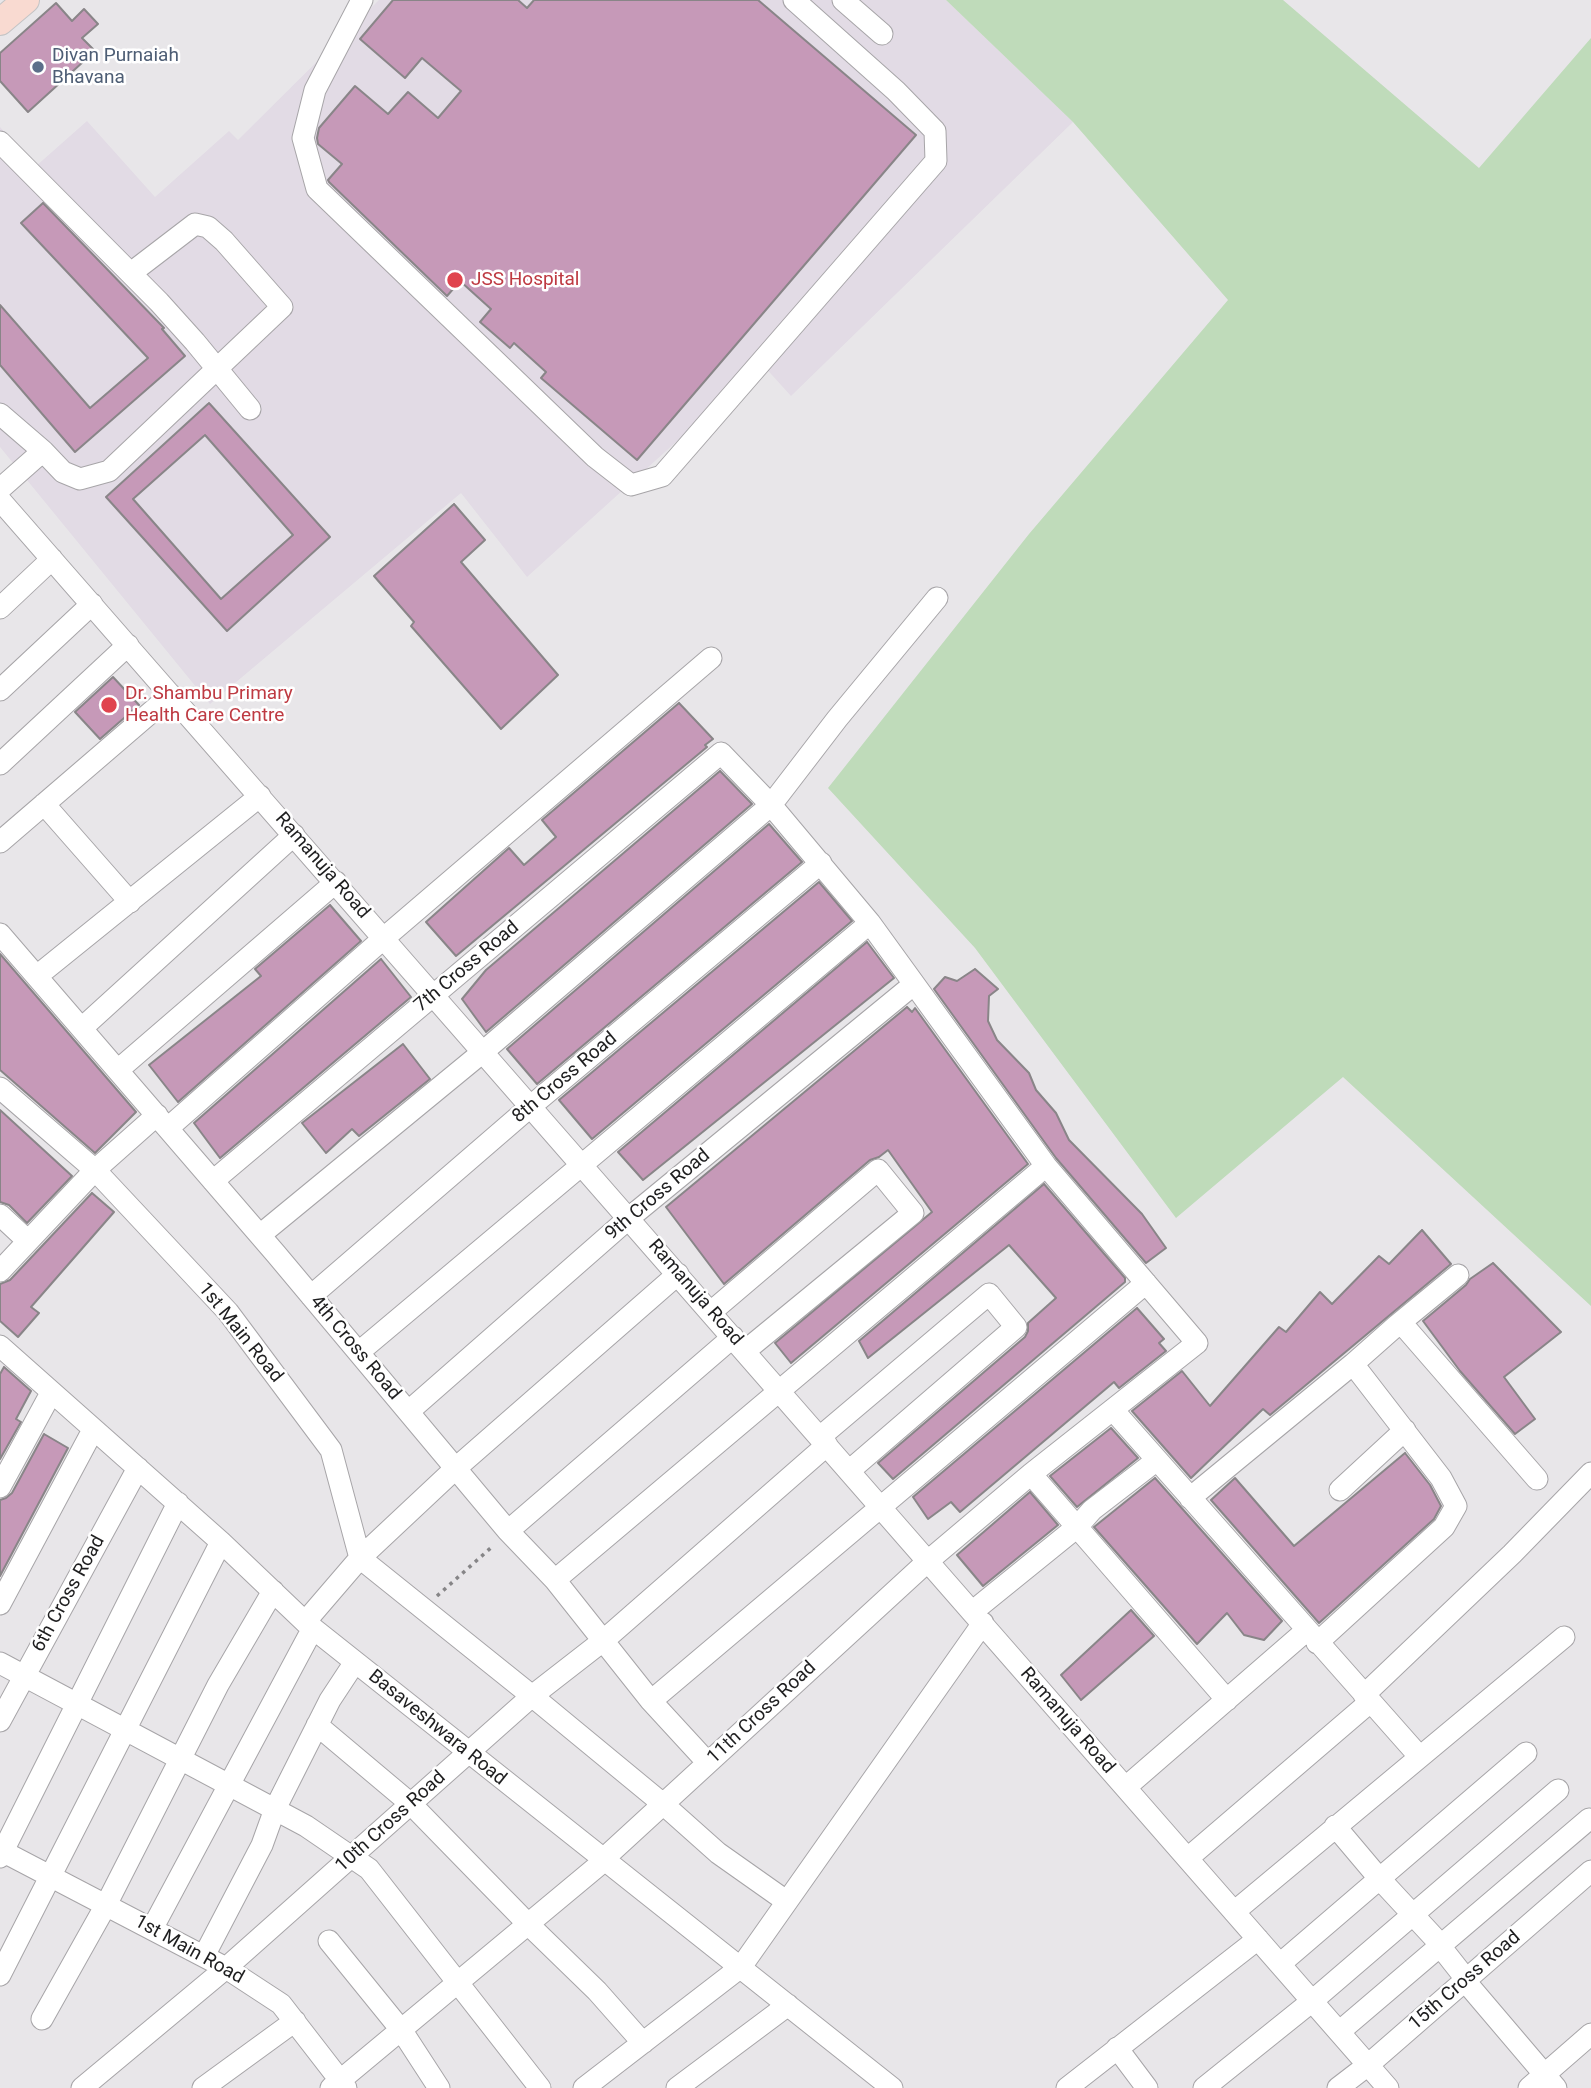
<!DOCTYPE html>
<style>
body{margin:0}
canvas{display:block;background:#e8e6e9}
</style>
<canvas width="1591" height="2088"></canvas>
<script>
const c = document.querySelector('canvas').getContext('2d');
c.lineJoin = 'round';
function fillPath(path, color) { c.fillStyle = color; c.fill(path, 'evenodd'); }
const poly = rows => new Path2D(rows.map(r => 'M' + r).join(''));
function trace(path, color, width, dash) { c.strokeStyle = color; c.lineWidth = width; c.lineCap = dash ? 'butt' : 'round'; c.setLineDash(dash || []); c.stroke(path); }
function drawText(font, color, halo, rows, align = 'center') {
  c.font = font + ' Roboto,sans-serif'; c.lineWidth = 5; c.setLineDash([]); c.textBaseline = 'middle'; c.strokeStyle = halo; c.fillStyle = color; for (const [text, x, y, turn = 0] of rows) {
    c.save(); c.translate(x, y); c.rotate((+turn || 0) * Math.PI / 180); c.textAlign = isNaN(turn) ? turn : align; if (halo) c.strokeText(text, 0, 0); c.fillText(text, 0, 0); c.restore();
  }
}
fillPath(poly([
 [379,0,946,0,1073,122,791,396,762,364,527,577,461,493,210,704,0,447,0,127,35,167,87,121,155,197,229,131,238,140]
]), '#e2dbe5');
fillPath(poly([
 [946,0,1283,0,1479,168,1591,38,1591,1306,1343,1077,1176,1218,975,948,828,788,1029,534,1228,300,1073,122]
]), '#bfdbba');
const building = poly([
 [393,0,518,0,527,8,534,0,758,0,916,135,637,460,541,378,546,372,514,343,510,348,480,322,491,309,460,281,447,296,329,182,328,180,342,164,318,144,317,138,319,128,355,86,388,114,408,92,438,118,461,91,422,58,405,78,360,39,393,0],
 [56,3,72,21,84,9,98,24,82,38,95,51,28,112,0,81,0,53,56,3],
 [43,203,164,328,162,329,185,356,75,452,0,365,0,305,90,408,148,358,21,223,43,203],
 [209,403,330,537,227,631,106,497,209,403],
 [205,435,293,535,221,599,133,499,205,435],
 [454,504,485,540,461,562,558,675,501,729,411,626,414,622,374,576,454,504],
 [113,677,139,705,100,739,75,712,113,677],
 [679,703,713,739,705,745,707,747,456,956,426,922,509,848,524,865,556,837,542,820,679,703],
 [720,771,752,804,486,1032,462,999,486,970,720,771],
 [769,824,802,862,537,1084,507,1049,769,824],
 [819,882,852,921,592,1139,559,1100,819,882],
 [330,905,361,941,178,1102,149,1065,261,976,255,969,330,905],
 [867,942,894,978,643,1180,618,1152,867,942],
 [0,954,136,1112,95,1153,0,1070,0,954],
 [381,959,411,997,220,1158,194,1123,381,959],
 [975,969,998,989,989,996,988,1021,997,1040,1029,1073,1036,1090,1056,1113,1069,1140,1142,1214,1166,1248,1146,1263,1056,1158,934,989,945,977,957,981,975,969],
 [907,1007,912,1012,915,1008,1028,1164,791,1363,775,1343,932,1212,888,1150,879,1157,870,1160,724,1284,666,1207,907,1007],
 [403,1044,430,1079,359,1136,352,1129,326,1153,302,1123,403,1044],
 [0,1110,72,1176,27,1223,9,1205,0,1202,0,1110],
 [1044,1184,1125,1278,1125,1282,893,1479,878,1463,1025,1337,1028,1331,1028,1323,1056,1298,1009,1245,868,1358,859,1341,1044,1184],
 [92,1193,114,1212,31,1307,39,1313,18,1337,0,1321,0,1284,10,1280,92,1193],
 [1422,1230,1451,1264,1270,1415,1263,1409,1191,1478,1132,1411,1182,1371,1210,1406,1279,1327,1286,1332,1320,1292,1332,1304,1379,1256,1389,1264,1422,1230],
 [1493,1263,1561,1332,1504,1377,1535,1419,1515,1434,1460,1371,1423,1321,1466,1285,1470,1279,1493,1263],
 [1137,1308,1164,1339,1159,1343,1166,1351,1119,1388,1114,1382,960,1512,951,1502,928,1519,913,1497,1137,1308],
 [4,1367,31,1391,16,1419,21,1422,0,1459,0,1374,4,1367],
 [1111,1428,1138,1458,1077,1507,1050,1476,1111,1428],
 [44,1434,68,1448,0,1576,0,1500,6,1498,12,1493,44,1434],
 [1405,1453,1430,1485,1441,1506,1434,1519,1319,1623,1211,1500,1235,1478,1294,1546,1405,1453],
 [1155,1478,1282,1621,1264,1640,1244,1635,1227,1613,1197,1644,1094,1527,1155,1478],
 [1030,1492,1058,1525,983,1586,957,1555,1030,1492],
 [1131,1610,1154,1636,1081,1700,1061,1675,1131,1610]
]);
fillPath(building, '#c699b8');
trace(building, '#898588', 2);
const minor = poly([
 [362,0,315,90,303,138,317,189,595,457,631,485,662,476,936,161,935,131,896,91,794,0],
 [843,0,882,34],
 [0,142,159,302,195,342,250,409],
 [0,414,43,451,63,472,80,479,109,471,282,307,224,241,208,227,195,224,131,273],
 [0,489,43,451],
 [0,500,1388,2088],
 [0,608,52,559],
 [0,690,92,604],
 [0,764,128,645],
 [44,804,130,902],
 [0,842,171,695],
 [0,934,276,1254,508,1531,555,1580,651,1701,708,1763],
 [37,976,260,796],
 [82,1028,294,835],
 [118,1070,336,882],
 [0,1088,95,1170,228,1312,331,1450,360,1558,305,1622],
 [168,1128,384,938,711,658],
 [213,1181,721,753,771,805,870,923,1046,1166,1197,1343,1031,1474,928,1561,611,1852,605,1860,331,2088],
 [0,1215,28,1241],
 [260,1235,484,1051,771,805,837,719,937,598],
 [0,1271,95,1170,157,1115],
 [678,1274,456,1468,360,1558,532,1696,663,1804,718,1853,786,1901],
 [311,1296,531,1106,821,863],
 [711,1312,878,1170,913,1213,745,1351],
 [1396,1326,1458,1275],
 [0,1346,221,1542,305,1622,892,2088],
 [359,1352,870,923],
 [1113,1410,1419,1756],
 [409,1411,629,1218,913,985],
 [820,1437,989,1294,1016,1327,849,1471],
 [1031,1474,1227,1700],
 [0,1487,51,1393],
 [1340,1490,1405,1430],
 [1190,1498,1353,1364],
 [508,1531,733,1337],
 [555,1580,1046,1166],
 [0,1604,93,1430],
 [972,1612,1077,1527,1092,1510,1157,1460],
 [1317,1643,1444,1527,1456,1506,1441,1478,1353,1364,1396,1326,1404,1326,1537,1479],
 [0,1663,306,1826,369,1869,540,2088],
 [1364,1695,1512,1554,1591,1473],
 [651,1701,1146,1283],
 [0,1721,138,1468],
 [317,1725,411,1804,528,1924,597,1991,643,2043],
 [1126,1787,1307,1630],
 [1335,1826,1378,1877,1441,1945,1440,1946,1466,1979,1465,1981,1556,2088],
 [0,1850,226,1968,281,2004,346,2088],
 [0,1857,178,1503],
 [1188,1858,1370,1702],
 [1234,1912,1564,1637],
 [152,1929,313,1628],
 [329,1941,402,2031,439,2088],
 [204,1956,262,1845,275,1809,330,1700,355,1662],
 [1280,1964,1526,1753],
 [0,1975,221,1542],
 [42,2019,106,1905,218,1685,273,1591],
 [1339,2032,1589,1819],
 [1117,2048,1147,2088],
 [82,2088,226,1968,532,1696,604,1640,827,1445],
 [203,2088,295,2021],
 [584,2088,741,1967,983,1623],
 [677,2088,788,2005],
 [1067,2088,1258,1939],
 [1204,2088,1311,2002,1558,1790],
 [1338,2088,1368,2065,1591,1871],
 [1529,2088,1591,2034]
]);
const major = poly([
 [0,22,26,0]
]);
trace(minor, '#a7a5a8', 23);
trace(major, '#c4c4c5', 28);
trace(poly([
 [437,1596,494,1545]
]), '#868587', 3.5, [3.5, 5]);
trace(minor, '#fff', 21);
trace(major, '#f9dad1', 26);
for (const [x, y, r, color] of [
 [38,67,7,"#5c6f8a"],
 [455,280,9,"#e0444e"],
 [109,705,9,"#e0444e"]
]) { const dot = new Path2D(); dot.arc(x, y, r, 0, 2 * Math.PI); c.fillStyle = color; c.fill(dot); trace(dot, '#fff', 2.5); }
drawText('19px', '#4e5e75', '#fff', [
 ["Divan Purnaiah",52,56],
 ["Bhavana",52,78]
], 'left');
drawText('19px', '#be3a42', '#fff', [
 ["JSS Hospital",471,280],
 ["Dr. Shambu Primary",125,694],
 ["Health Care Centre",125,716]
], 'left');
drawText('19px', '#1e1e1f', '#fff', [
 ["Ramanuja Road",322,866,49],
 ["7th Cross Road",467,967,-40],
 ["8th Cross Road",565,1078,-40],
 ["9th Cross Road",658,1195,-40],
 ["Ramanuja Road",695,1293,49],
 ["1st Main Road",240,1333,51],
 ["4th Cross Road",355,1348,50],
 ["6th Cross Road",69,1594,-61],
 ["11th Cross Road",762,1713,-43],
 ["Ramanuja Road",1067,1721,49],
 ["Basaveshwara Road",437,1728,39],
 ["10th Cross Road",391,1822,-42],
 ["1st Main Road",189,1950,29],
 ["15th Cross Road",1465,1981,-41]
]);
</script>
